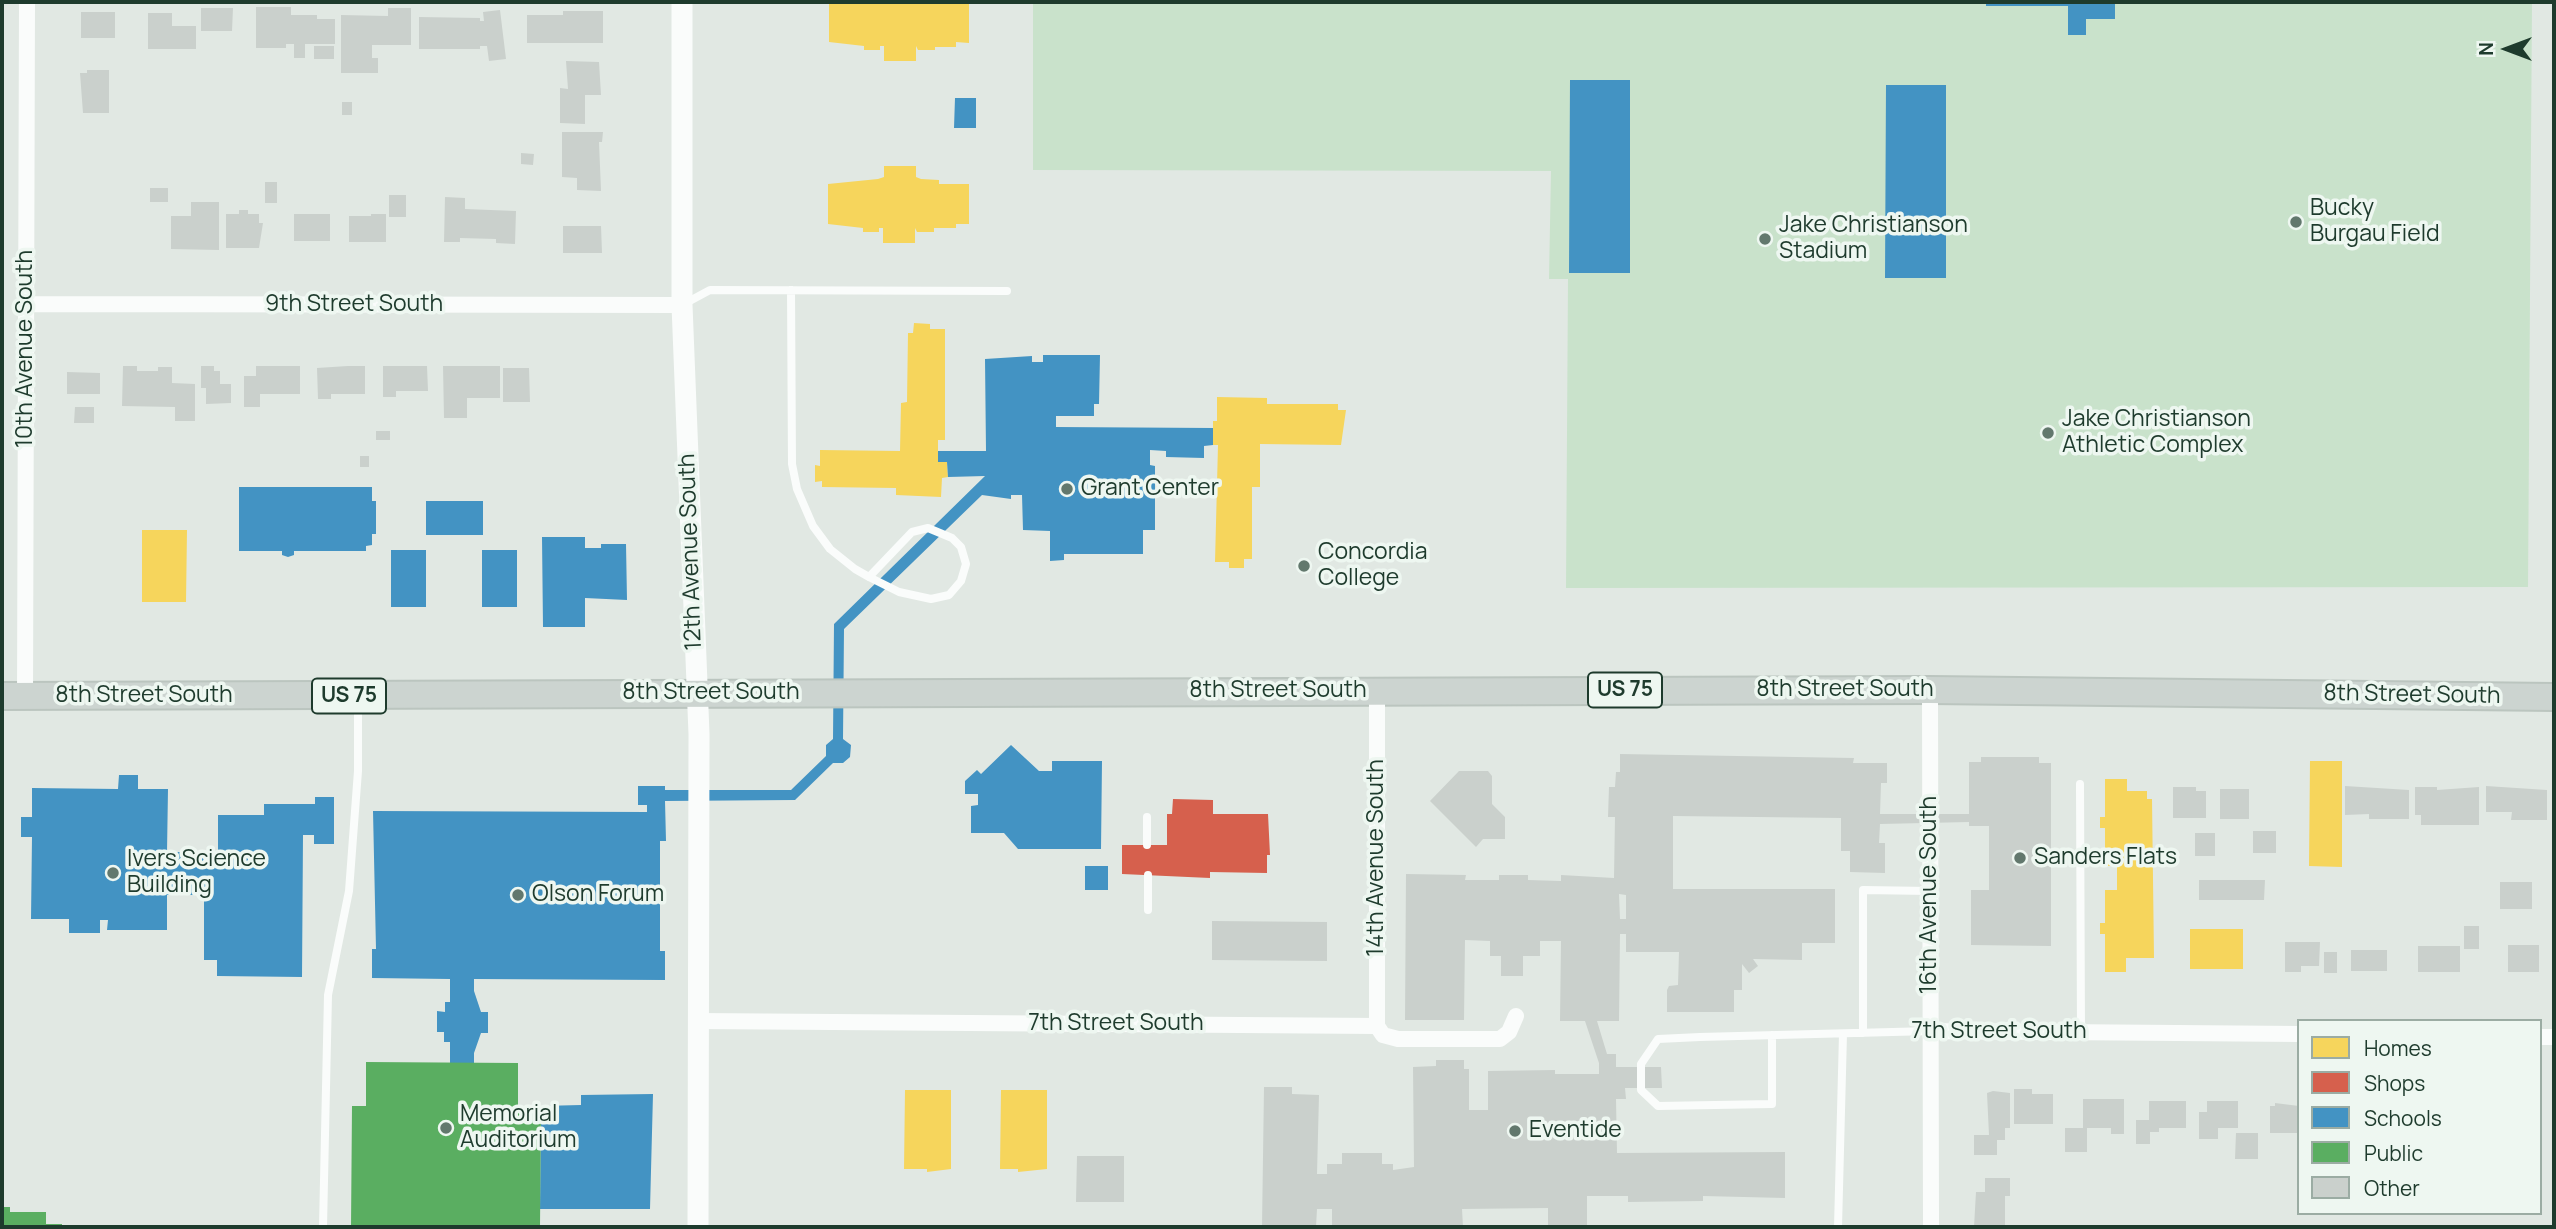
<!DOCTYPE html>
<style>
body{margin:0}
#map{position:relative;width:2556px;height:1229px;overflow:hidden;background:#e1e8e3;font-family:Manrope,sans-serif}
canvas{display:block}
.frame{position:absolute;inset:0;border:4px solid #1e3b2d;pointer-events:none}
.legend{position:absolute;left:2297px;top:1019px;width:245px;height:196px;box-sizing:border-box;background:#eef7f1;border:2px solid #9baca3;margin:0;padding:9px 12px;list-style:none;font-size:21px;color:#1e3b2d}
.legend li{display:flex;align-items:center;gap:14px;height:35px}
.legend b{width:35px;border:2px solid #9baca3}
.north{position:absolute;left:2472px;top:14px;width:70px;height:70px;-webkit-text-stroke:5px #eef7f1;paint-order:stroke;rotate:270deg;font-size:19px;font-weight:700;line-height:28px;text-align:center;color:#1e3b2d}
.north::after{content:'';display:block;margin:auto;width:24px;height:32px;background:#1e3b2d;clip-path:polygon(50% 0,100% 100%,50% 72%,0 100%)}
</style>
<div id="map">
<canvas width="2556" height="1229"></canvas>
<div class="frame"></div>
<ul class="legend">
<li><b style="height:19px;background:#f6d55c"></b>Homes</li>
<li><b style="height:19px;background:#d6604d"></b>Shops</li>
<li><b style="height:19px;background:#4393c3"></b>Schools</li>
<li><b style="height:19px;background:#5aae61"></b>Public</li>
<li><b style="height:19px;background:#cad0cc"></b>Other</li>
</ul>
<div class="north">N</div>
</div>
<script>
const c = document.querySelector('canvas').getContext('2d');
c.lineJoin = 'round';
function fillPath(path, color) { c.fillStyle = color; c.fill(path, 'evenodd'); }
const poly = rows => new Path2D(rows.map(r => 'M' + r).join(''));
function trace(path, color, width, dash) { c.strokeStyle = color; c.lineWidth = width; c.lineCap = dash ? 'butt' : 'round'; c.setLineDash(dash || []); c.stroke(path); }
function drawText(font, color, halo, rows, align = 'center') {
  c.font = font + ' Manrope,sans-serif'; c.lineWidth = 7; c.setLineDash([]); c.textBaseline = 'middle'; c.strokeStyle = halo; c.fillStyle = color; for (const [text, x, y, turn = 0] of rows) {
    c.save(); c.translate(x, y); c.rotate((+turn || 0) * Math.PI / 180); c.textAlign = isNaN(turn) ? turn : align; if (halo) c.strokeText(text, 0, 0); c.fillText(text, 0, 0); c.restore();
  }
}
fillPath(poly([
 [1033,2,2532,2,2528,587,1566,588,1568,279,1549,279,1551,171,1033,170]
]), '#c9e2cb');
fillPath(poly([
 [969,2,969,43,956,42,956,47,935,47,935,50,918,50,916,46,916,61,884,61,884,46,880,46,880,50,864,50,864,46,829,42,829,3],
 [884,166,916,166,916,177,921,179,939,180,939,184,969,184,969,224,956,224,956,228,934,228,934,232,917,232,915,228,915,243,883,243,883,228,879,228,879,232,863,232,863,228,828,224,828,184,878,179,884,177],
 [914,323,930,324,930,329,945,329,945,440,938,440,938,462,947,462,948,477,942,478,941,497,896,495,896,488,822,487,822,481,815,482,815,465,820,466,820,450,900,451,901,403,907,402,908,333,913,333],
 [1217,397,1267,398,1267,404,1338,404,1338,410,1346,410,1341,445,1260,444,1260,487,1252,487,1252,559,1244,559,1244,568,1229,568,1229,562,1215,562,1218,445,1213,445,1213,421,1217,421],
 [142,530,187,530,186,602,142,602],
 [2310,761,2342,761,2342,867,2309,866],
 [2105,779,2127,779,2127,791,2147,791,2147,799,2152,799,2154,958,2126,958,2126,972,2105,972,2105,934,2100,934,2100,923,2105,923,2105,890,2117,890,2117,866,2105,866,2105,828,2100,828,2100,817,2105,817],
 [2190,929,2243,929,2243,969,2190,969],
 [905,1090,951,1090,951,1169,927,1172,927,1169,904,1169],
 [1001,1090,1047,1090,1047,1169,1018,1172,1018,1169,1000,1169]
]), '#f6d55c');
fillPath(poly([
 [1173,799,1213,800,1213,814,1268,814,1270,855,1267,855,1267,873,1210,872,1210,878,1122,874,1122,845,1167,845,1167,814,1172,814]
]), '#d6604d');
fillPath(poly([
 [1986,2,2115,2,2115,19,2086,19,2086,35,2068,35,2068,6,1986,6],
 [1570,80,1630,80,1630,273,1569,273],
 [1886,85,1946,85,1946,278,1885,278],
 [955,98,976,98,976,128,954,128],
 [1043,355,1100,355,1099,404,1094,404,1094,416,1056,416,1056,427,1213,428,1213,445,1204,446,1204,458,1166,457,1166,451,1150,450,1150,465,1155,466,1155,530,1143,530,1143,554,1064,554,1064,560,1050,561,1050,531,1023,530,1022,495,1011,495,1011,499,982,495,844,629,843,739,851,745,850,757,843,763,833,763,795,800,665,801,666,841,660,841,660,951,665,951,665,980,474,979,474,991,481,1012,488,1012,488,1033,481,1033,474,1053,474,1063,450,1063,450,1042,444,1042,444,1032,437,1032,437,1011,445,1012,445,1002,450,1002,450,979,372,978,372,949,376,949,373,811,647,812,647,805,638,805,638,786,665,786,665,790,791,790,826,756,826,745,833,739,834,624,985,476,948,477,947,462,938,462,938,451,986,451,985,359,1032,356,1032,362,1043,362],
 [239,487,372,487,372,501,376,501,376,534,372,534,372,545,366,546,366,551,294,551,294,555,288,557,282,555,282,551,239,551],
 [426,501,483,501,483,535,426,535],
 [542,537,585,537,585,548,601,548,601,544,626,544,627,600,585,598,585,627,543,627],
 [391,550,426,550,426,607,391,607],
 [482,550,517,550,517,607,482,607],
 [1011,745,1039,771,1052,771,1052,761,1102,761,1101,849,1018,849,1004,833,971,833,971,806,978,805,978,794,965,794,965,781,977,770,981,774],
 [119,775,138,775,138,789,168,789,167,852,218,852,218,815,264,815,264,804,315,804,315,797,334,797,334,844,314,844,314,835,303,835,302,977,217,976,217,960,204,960,204,895,167,895,167,930,107,930,108,920,100,920,100,933,69,933,69,919,31,919,32,837,21,837,21,817,32,817,32,788,118,789],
 [1085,866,1108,866,1108,890,1085,890],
 [653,1094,650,1209,540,1209,541,1106,581,1105,581,1095]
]), '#4393c3');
fillPath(poly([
 [366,1062,518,1063,518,1107,541,1106,540,1227,351,1227,352,1106,366,1106],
 [2,1207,10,1207,10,1212,46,1212,46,1224,62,1224,62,1227,2,1227]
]), '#5aae61');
fillPath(poly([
 [256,7,291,7,291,15,317,15,317,19,335,19,335,44,305,44,305,58,294,58,294,44,286,44,286,48,256,48],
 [201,8,233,8,232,31,201,31],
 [388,8,411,8,411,45,372,45,372,58,378,58,378,73,341,73,341,15,388,16],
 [500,10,506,59,489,61,487,46,480,46,480,49,419,49,419,17,480,18,480,21,484,21,483,12],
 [563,11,603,11,603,43,527,43,527,15,563,15],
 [81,12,115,12,115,38,81,38],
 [148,13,172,13,172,26,196,26,196,49,148,49],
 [314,46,334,46,334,59,314,59],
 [566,61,599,62,601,95,585,95,585,124,560,123,560,88,568,89],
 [87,70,109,70,109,113,83,113,80,73,87,73],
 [342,102,352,102,352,115,342,115],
 [562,132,603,132,602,142,599,142,601,191,577,190,577,178,562,177],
 [521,153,534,154,533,165,521,164],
 [265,182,277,182,277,203,265,203],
 [150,188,168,188,168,202,150,202],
 [389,195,406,195,406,217,389,217],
 [445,197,465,198,465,209,516,211,515,244,496,243,496,239,460,238,460,242,444,242],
 [191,202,219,202,219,250,171,249,171,216,191,216],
 [239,210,248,210,248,214,259,214,259,223,263,223,259,248,226,248,226,214,239,214],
 [294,214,330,214,330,241,294,241],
 [371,214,386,214,386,242,349,242,349,216,371,216],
 [563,226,601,226,602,253,563,253],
 [123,366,137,366,137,371,158,371,158,367,172,367,172,383,195,384,195,421,175,421,175,407,122,406],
 [201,366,214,366,214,371,220,371,220,384,231,384,231,403,206,404,206,388,201,388],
 [256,366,300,366,300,394,260,394,260,407,244,407,244,376,256,376],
 [348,366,365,366,365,394,331,394,331,399,318,399,317,368],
 [383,366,427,366,428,391,396,391,396,397,383,397],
 [443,366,500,366,500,398,467,398,467,418,444,418],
 [503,368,529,368,530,402,503,402],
 [67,372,100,373,100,394,67,394],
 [75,407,94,407,94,423,74,423],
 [376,431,390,431,390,440,376,440],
 [360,456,369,456,369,467,360,467],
 [1620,754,1854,758,1853,763,1887,763,1887,783,1881,783,1880,814,1969,814,1969,762,1981,762,1981,757,2039,757,2039,763,2051,763,2051,946,1971,945,1971,890,1989,890,1989,826,1969,826,1969,822,1880,824,1879,843,1885,843,1885,873,1850,872,1850,851,1841,851,1841,818,1673,816,1673,889,1835,889,1835,943,1802,943,1802,960,1753,959,1758,966,1749,973,1742,964,1742,990,1734,990,1734,1012,1667,1012,1667,990,1669,986,1678,985,1679,952,1626,952,1626,934,1620,934,1619,1021,1597,1021,1607,1054,1616,1054,1616,1067,1661,1067,1662,1088,1625,1088,1626,1099,1616,1099,1617,1153,1785,1152,1785,1198,1703,1196,1703,1201,1628,1202,1628,1196,1587,1196,1587,1227,1548,1226,1548,1208,1462,1209,1463,1227,1332,1227,1332,1209,1317,1209,1316,1227,1262,1227,1264,1087,1292,1087,1292,1094,1319,1095,1317,1174,1327,1174,1327,1164,1342,1164,1342,1153,1382,1153,1382,1164,1393,1164,1393,1170,1414,1167,1413,1067,1436,1066,1436,1060,1464,1060,1464,1069,1469,1069,1469,1110,1488,1110,1488,1071,1555,1070,1555,1074,1599,1074,1599,1063,1585,1021,1560,1021,1561,941,1540,941,1540,956,1523,956,1523,976,1501,976,1501,956,1490,956,1490,941,1465,940,1464,1020,1405,1020,1406,874,1466,875,1465,880,1499,880,1499,875,1528,875,1528,880,1561,881,1561,875,1614,878,1615,817,1608,817,1609,787,1615,787,1616,772,1620,772],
 [1619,894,1626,895,1626,919,1620,919],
 [1459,771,1488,771,1492,776,1492,804,1505,817,1505,839,1483,839,1476,847,1430,801],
 [2345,786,2409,790,2409,819,2369,819,2369,814,2345,815],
 [2486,786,2547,790,2547,820,2511,820,2512,812,2486,812],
 [2173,787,2196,787,2196,791,2206,791,2206,818,2173,818],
 [2415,787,2437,787,2437,790,2479,787,2479,825,2421,825,2421,815,2415,815],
 [2220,789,2249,789,2249,819,2220,819],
 [2253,831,2276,831,2276,853,2253,853],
 [2195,833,2215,833,2215,856,2195,856],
 [2199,880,2265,880,2264,900,2199,900],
 [2500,882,2532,882,2532,909,2500,909],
 [1212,921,1327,922,1327,961,1212,960],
 [2464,926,2479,926,2479,949,2464,949],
 [2285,942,2320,942,2319,966,2301,966,2301,972,2285,972],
 [2508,945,2539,945,2539,972,2508,972],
 [2418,946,2460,946,2460,972,2418,972],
 [2351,950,2387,950,2387,971,2351,971],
 [2324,952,2337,952,2337,973,2324,973],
 [2014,1089,2032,1089,2032,1094,2053,1094,2053,1124,2014,1124],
 [1993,1091,2010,1093,2010,1128,2005,1128,2005,1140,1997,1140,1997,1155,1974,1155,1974,1135,1989,1135,1987,1093],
 [2083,1099,2124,1099,2124,1134,2111,1134,2111,1128,2087,1128,2087,1152,2065,1152,2065,1128,2083,1128],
 [2149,1101,2186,1101,2186,1128,2159,1128,2159,1132,2150,1132,2150,1144,2136,1144,2136,1120,2149,1120],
 [2207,1101,2238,1101,2238,1128,2218,1128,2218,1139,2199,1139,2199,1112,2207,1112],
 [2275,1103,2299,1106,2299,1133,2270,1133,2270,1106,2275,1106],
 [2236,1133,2258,1133,2258,1159,2235,1159],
 [1077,1156,1124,1156,1124,1202,1076,1202],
 [1985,1178,2010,1178,2010,1196,2005,1196,2005,1227,1974,1227,1976,1192,1985,1192]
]), '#cad0cc');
const primary = poly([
 [2,696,1930,690,2554,697]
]);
trace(primary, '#bbc5bf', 30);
trace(poly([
 [791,290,792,464,797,489,813,526,830,549,855,569,869,577,899,592,931,599,949,595,961,581,966,564,961,547,952,538,928,528,912,532,869,577],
 [684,304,710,290,1007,291],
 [2080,784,2081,1033],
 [1147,817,1147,845],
 [1148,875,1148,910],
 [1863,1033,1863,890,1930,891],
 [1772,1035,1772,1104,1658,1106,1641,1090,1641,1064,1658,1039,1700,1037,1931,1031],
 [323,1227,328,995,349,891,358,771,358,698],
 [1838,1227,1843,1034]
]), '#fafcfb', 8);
trace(poly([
 [26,304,682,305],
 [1930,690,1931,1227],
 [1377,691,1377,1026],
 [25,696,27,2],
 [697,1021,1377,1026],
 [1377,1026,1383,1035,1398,1039,1500,1039,1509,1032,1516,1016],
 [1931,1031,2299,1034],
 [2540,1037,2554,1037]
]), '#fafcfb', 16);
trace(poly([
 [682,2,682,305,699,734,698,1227]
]), '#fafcfb', 21);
trace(primary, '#ccd4d0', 26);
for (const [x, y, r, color] of [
 [2296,222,7,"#62786d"],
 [1765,239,7,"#62786d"],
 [2048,433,7,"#62786d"],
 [1067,489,7,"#62786d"],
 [1304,566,7,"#62786d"],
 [2020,858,7,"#62786d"],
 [113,873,7,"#62786d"],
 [518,895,7,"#62786d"],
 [446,1128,7,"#62786d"],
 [1515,1131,7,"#62786d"]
]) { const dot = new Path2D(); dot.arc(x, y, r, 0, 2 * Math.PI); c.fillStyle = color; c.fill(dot); trace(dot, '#eef7f1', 2.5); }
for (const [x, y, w] of [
 [1625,690,74],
 [349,696,74]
]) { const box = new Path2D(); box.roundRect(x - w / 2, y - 17.5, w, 35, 5); c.fillStyle = '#eef7f1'; c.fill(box); trace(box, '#1e3b2d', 2); }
drawText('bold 21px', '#1e3b2d', null, [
 ["US 75",1625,690],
 ["US 75",349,696]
]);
drawText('23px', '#1e3b2d', '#eef7f1', [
 ["Bucky",2310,209],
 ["Burgau Field",2310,235],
 ["Jake Christianson",1779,226],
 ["Stadium",1779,252],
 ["Jake Christianson",2062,420],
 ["Athletic Complex",2062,446],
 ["Grant Center",1081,489],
 ["Concordia",1318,553],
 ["College",1318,579],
 ["Sanders Flats",2034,858],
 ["Ivers Science",127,860],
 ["Building",127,886],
 ["Olson Forum",532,895],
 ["Memorial",460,1115],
 ["Auditorium",460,1141],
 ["Eventide",1529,1131]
], 'left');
drawText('23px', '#1e3b2d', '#eef7f1', [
 ["9th Street South",354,305],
 ["10th Avenue South",26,349,-90],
 ["12th Avenue South",691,552,-92],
 ["8th Street South",1845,690],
 ["8th Street South",1278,691],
 ["8th Street South",711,693],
 ["8th Street South",2412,695,1],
 ["8th Street South",144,696],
 ["14th Avenue South",1377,858,-90],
 ["16th Avenue South",1930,895,-90],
 ["7th Street South",1116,1024],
 ["7th Street South",1999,1032]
]);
</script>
